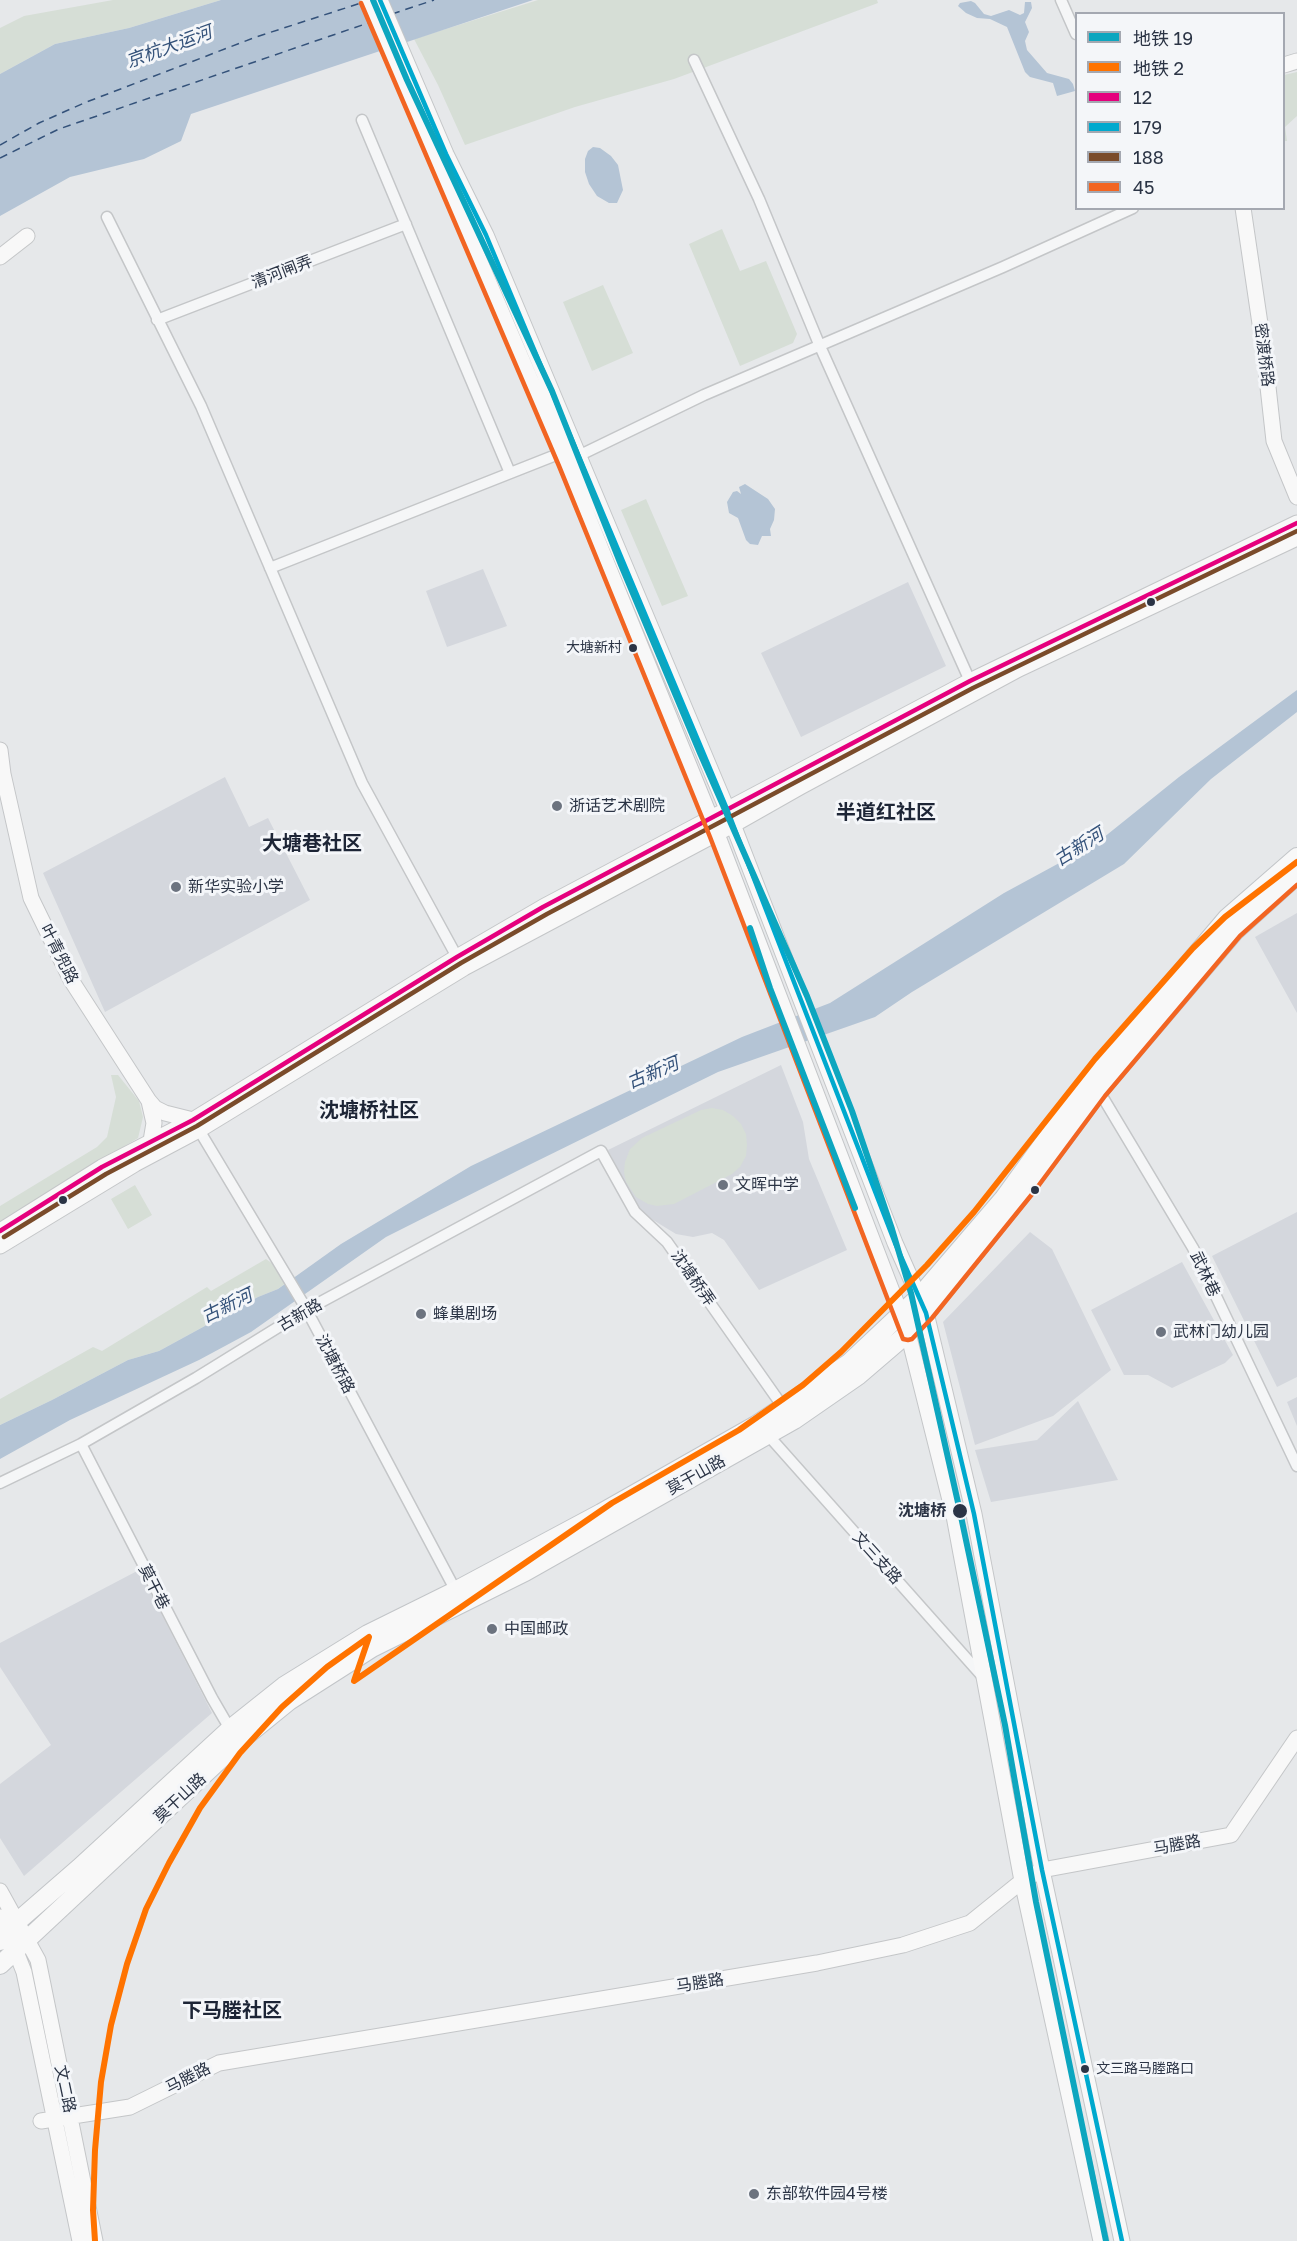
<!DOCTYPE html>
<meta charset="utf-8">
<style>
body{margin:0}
#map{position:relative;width:1297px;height:2241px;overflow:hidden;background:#e6e8ea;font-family:"Golos Text","Noto Sans SC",sans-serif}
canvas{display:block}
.legend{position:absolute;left:1075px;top:12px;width:210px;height:198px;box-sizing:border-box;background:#f4f6f9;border:2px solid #a4a8b1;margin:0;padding:8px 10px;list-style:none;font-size:18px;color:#2b3445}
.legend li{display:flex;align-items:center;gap:12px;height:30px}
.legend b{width:30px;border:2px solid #a4a8b1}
</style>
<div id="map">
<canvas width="1297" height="2241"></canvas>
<ul class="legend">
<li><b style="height:8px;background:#0da6bf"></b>地铁 19</li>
<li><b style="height:8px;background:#ff7300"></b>地铁 2</li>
<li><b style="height:8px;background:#e5007d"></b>12</li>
<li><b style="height:8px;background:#00a9ce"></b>179</li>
<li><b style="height:8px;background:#7a4b2a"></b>188</li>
<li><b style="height:8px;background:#f26522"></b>45</li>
</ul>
</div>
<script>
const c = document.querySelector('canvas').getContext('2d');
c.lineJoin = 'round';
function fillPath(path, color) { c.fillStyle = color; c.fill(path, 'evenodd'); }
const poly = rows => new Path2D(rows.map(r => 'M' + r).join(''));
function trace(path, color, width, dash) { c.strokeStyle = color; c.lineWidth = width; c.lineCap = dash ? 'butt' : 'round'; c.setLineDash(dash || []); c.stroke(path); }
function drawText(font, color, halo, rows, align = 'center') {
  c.font = font + ' "Golos Text","Noto Sans SC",sans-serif'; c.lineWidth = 6; c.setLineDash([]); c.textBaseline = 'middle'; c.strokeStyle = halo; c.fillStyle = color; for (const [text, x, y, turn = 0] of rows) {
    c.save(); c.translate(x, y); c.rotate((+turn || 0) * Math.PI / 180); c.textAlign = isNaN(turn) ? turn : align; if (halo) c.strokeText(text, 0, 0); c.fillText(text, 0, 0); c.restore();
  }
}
fillPath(poly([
 [483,569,507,626,447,647,426,591],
 [908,582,946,666,801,737,761,653],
 [225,777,249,827,268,818,310,900,105,1012,43,873],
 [1297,913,1297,1013,1255,937],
 [781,1065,803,1122,809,1159,847,1250,759,1290,724,1240,712,1233,693,1237,676,1234,640,1212,608,1150],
 [1297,1212,1297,1377,1277,1387,1212,1256],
 [1030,1232,1052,1249,1111,1370,1053,1416,975,1445,943,1322],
 [1182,1262,1233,1355,1225,1363,1172,1388,1148,1375,1124,1375,1091,1310],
 [1297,1397,1297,1426,1287,1402],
 [1078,1401,1118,1480,991,1502,975,1450,1037,1440],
 [139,1570,212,1713,24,1876,0,1838,0,1784,51,1745,0,1667,0,1643]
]), '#d4d7dd');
fillPath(poly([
 [113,0,221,0,129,28,55,44,0,74,0,28,24,16],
 [538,0,877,0,878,3,674,79,575,107,465,145,438,85,414,39],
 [1297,72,1297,116,1285,127,1287,141,1284,141,1284,75],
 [722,229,740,271,766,261,797,334,793,343,740,366,689,244],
 [603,285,633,353,592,371,563,302],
 [646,499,688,596,662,606,621,510],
 [111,1075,118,1075,139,1101,143,1117,138,1138,0,1222,0,1206,97,1147,107,1137,116,1097],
 [712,1108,723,1110,733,1116,741,1124,746,1134,747,1145,746,1156,740,1167,732,1174,674,1204,657,1206,648,1204,636,1197,626,1182,624,1172,625,1162,630,1149,642,1138,701,1110],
 [135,1185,152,1215,128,1229,111,1199],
 [266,1259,277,1267,286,1283,278,1289,258,1297,159,1351,128,1360,52,1400,0,1425,0,1399,93,1347,102,1351,207,1287,211,1291]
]), '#d6ded6');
fillPath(poly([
 [221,0,533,0,191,114,181,141,144,159,70,177,0,216,0,74,55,44,129,28],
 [971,1,975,3,984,14,991,16,1009,10,1020,15,1024,13,1025,2,1031,2,1032,8,1025,22,1029,32,1025,41,1027,50,1047,73,1069,79,1073,84,1075,91,1057,96,1053,83,1030,77,1025,72,1007,27,990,19,977,18,966,13,958,6,960,3],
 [593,147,600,148,611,156,618,165,623,190,617,203,609,203,597,196,589,184,585,172,585,159,588,151],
 [745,484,768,499,775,509,774,520,770,529,771,536,762,536,758,545,750,544,746,540,738,518,729,513,727,502,733,492,737,491,741,494,739,487],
 [1297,690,1297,712,1211,779,1124,864,912,992,875,1017,718,1072,529,1165,386,1237,251,1332,199,1360,70,1420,0,1459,0,1425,52,1400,128,1360,159,1351,258,1297,278,1289,341,1244,471,1166,742,1037,830,1003,1004,893,1098,842,1179,777]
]), '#b4c4d5');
trace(poly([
 [392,14,434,0],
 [0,145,39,123,84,103,256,37,361,3],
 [0,158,59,129,371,22]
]), '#34527a', 1.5, [8, 6]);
const street = poly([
 [1061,0,1076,34],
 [694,60,759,199,819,344,970,681],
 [362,120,510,473],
 [107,217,201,406,362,783,457,957],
 [157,320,406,224],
 [574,458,704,395,1003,267,1133,208],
 [270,568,561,453],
 [1099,1091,1193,1248,1297,1466],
 [199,1130,304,1305,458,1595],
 [768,1435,983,1677],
 [81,1444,212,1698,230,1729],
 [0,1483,81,1444,196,1378,306,1310,601,1151,635,1212,667,1242,783,1407]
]);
const secondary = poly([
 [368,0,566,463,717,834,908,1333,954,1516,1022,1881,1101,2241],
 [380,0,446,154,486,235,727,809,895,1243,926,1313,974,1514,1042,1870,1122,2241],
 [1284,65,1297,61],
 [1243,208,1264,351,1274,441,1297,497],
 [0,257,27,236],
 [0,750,3,774,31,898,71,980,149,1101,154,1123,151,1141],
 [149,1101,155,1108,165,1113,193,1120,195,1122],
 [0,1231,102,1167,193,1120,457,957,543,907,970,681,1297,523],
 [0,1246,135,1164,199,1130,464,968,733,825,800,787,1019,669,1297,538],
 [0,1891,38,1960,95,2241],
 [0,1917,9,1934,24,1972,80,2241],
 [41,2121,130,2107,219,2063,817,1963,903,1945,970,1923,1022,1881,1042,1870,1231,1835,1297,1738]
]);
const primary = poly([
 [0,1941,9,1934,18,1921,79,1868,230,1729,284,1686,368,1634,455,1591,601,1513,756,1425,849,1363,920,1296,1004,1198,1088,1082,1227,918,1297,857],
 [0,1965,241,1740,289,1701,372,1648,525,1572,794,1420,859,1375,908,1333,926,1313,1027,1188,1099,1091,1235,931,1297,875]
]);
trace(street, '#c4c6c8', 13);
trace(secondary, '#c4c6c8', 17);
trace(primary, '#c2c5c8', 20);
trace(street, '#f5f6f7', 10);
trace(secondary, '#f8f8f8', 15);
trace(primary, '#f8f8f8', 18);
trace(poly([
 [0,1231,102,1167,193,1120,457,957,543,907,970,681,1297,523]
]), '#e5007d', 4.5);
trace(poly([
 [380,0,446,154,486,235,727,809,895,1243,926,1313,974,1514,1042,1870,1122,2241]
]), '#00a9ce', 4.5);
trace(poly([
 [4,1237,106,1174,197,1126,461,963,547,914,973,688,1297,531]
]), '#7a4b2a', 4.5);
trace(poly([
 [361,3,559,466,710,837,903,1339,908,1340,912,1339,932,1318,1033,1193,1105,1096,1240,936,1297,885]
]), '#f26522', 4.5);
trace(poly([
 [373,0,407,80,552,391,621,565,700,753,807,996,852,1111,892,1229,911,1293,959,1507,1005,1725,1036,1902,1106,2241],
 [750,928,770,988,855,1208]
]), '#0da6bf', 6);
trace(poly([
 [95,2241,93,2210,95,2150,101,2082,111,2025,127,1964,146,1909,169,1863,200,1808,240,1753,282,1707,327,1667,369,1637,354,1681,612,1503,739,1430,803,1385,841,1352,927,1265,974,1212,1095,1059,1193,948,1225,917,1297,862]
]), '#ff7300', 6);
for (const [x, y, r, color] of [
 [1151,602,5,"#2b3445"],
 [633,648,5,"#2b3445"],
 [557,806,6,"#6c737f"],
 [176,887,6,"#6c737f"],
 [723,1185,6,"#6c737f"],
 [1035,1190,5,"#2b3445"],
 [63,1200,5,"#2b3445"],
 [421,1314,6,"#6c737f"],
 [1161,1332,6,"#6c737f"],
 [960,1511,8,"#2b3445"],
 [492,1629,6,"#6c737f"],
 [1085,2069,5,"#2b3445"],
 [754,2194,6,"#6c737f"]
]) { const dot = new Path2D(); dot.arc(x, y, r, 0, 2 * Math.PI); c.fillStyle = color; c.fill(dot); trace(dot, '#f4f6f9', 2); }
drawText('14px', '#2b3445', '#f4f6f9', [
 ["大塘新村",622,648],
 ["文三路马塍路口",1096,2069,"left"]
], 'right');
drawText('16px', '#2b3445', '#f4f6f9', [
 ["清河闸弄",282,272,-21],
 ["密渡桥路",1264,355,83],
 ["叶青兜路",59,954,63],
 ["武林巷",1205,1274,65],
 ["沈塘桥弄",693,1278,55],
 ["古新路",300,1315,-30],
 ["沈塘桥路",335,1364,62],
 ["莫干山路",696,1475,-29],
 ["文三支路",877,1558,48],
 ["莫干巷",154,1587,63],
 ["莫干山路",180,1798,-43],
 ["马塍路",1177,1845,-10],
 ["马塍路",700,1983,-9],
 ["马塍路",188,2078,-27],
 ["文二路",65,2089,78]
]);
drawText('16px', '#2b3445', '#f4f6f9', [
 ["浙话艺术剧院",569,806],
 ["新华实验小学",188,887],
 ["文晖中学",735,1185],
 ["蜂巢剧场",433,1314],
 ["武林门幼儿园",1173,1332],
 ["中国邮政",504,1629],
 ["东部软件园4号楼",766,2194]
], 'left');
drawText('bold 16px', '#2b3445', '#f4f6f9', [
 ["沈塘桥",946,1511]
], 'right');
drawText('italic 18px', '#34527a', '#f4f6f9', [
 ["京杭大运河",169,47,-20],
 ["古新河",1079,847,-32],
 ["古新河",653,1073,-23],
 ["古新河",227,1306,-26]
]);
drawText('bold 20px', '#1d2536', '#f4f6f9', [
 ["半道红社区",886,813],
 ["大塘巷社区",312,844],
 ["沈塘桥社区",369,1111],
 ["下马塍社区",232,2011]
]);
</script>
